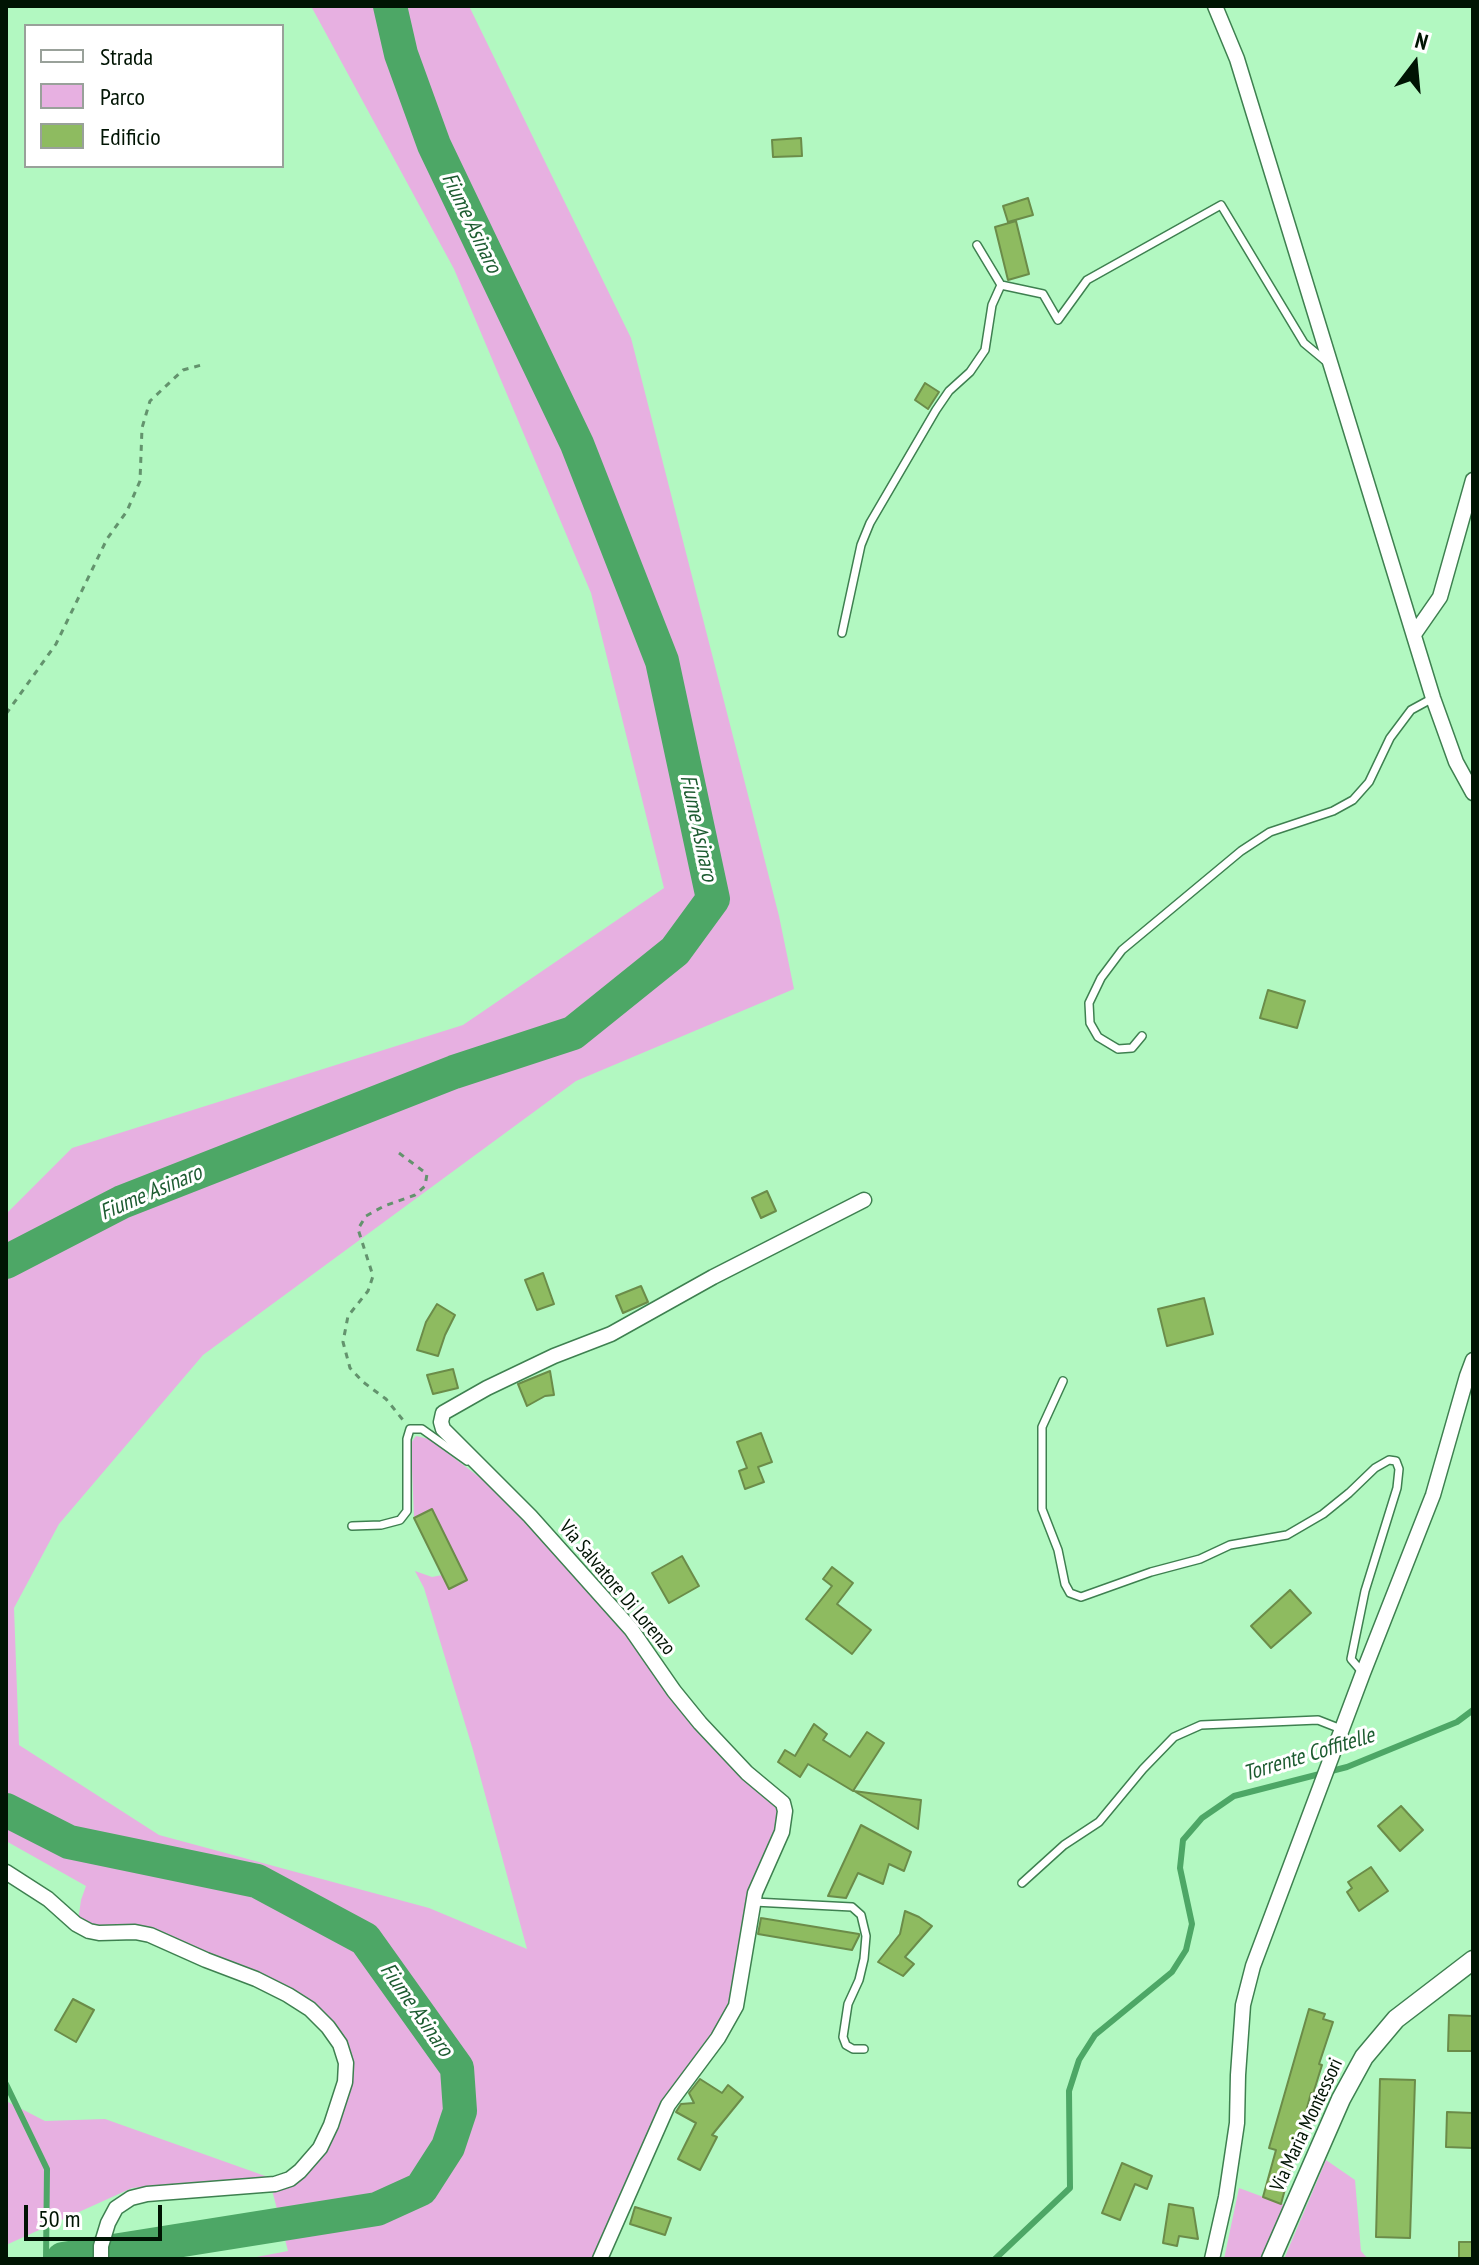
<!DOCTYPE html>
<style>
body{margin:0}
#map{position:relative;width:1479px;height:2265px;overflow:hidden;background:#b2f8c1;font-family:"PT Sans Narrow",sans-serif}
canvas{display:block}
.frame{position:absolute;inset:0;border:8px solid #001403;pointer-events:none}
.legend{position:absolute;left:24px;top:24px;width:260px;height:144px;box-sizing:border-box;background:#fff;border:2px solid #99a19a;margin:0;padding:10px 14px;list-style:none;font-size:24px;color:#001403}
.legend li{display:flex;align-items:center;gap:16px;height:40px}
.legend b{width:40px;border:2px solid #99a19a}
.north{position:absolute;left:1375px;top:24px;width:80px;height:80px;-webkit-text-stroke:6px #fff;paint-order:stroke;rotate:16deg;font-size:22px;font-weight:700;line-height:32px;text-align:center;color:#001403}
.north::after{content:'';display:block;margin:auto;width:28px;height:36px;background:#001403;clip-path:polygon(50% 0,100% 100%,50% 72%,0 100%)}
.scale{position:absolute;left:24px;top:2205px;width:138px;height:36px;box-sizing:border-box;border:4px solid #001403;border-top:0;padding-left:10px;font-size:24px;line-height:28px;white-space:nowrap;color:#001403;-webkit-text-stroke:6px #fff;paint-order:stroke}
</style>
<div id="map">
<canvas width="1479" height="2265"></canvas>
<div class="frame"></div>
<ul class="legend">
<li><b style="height:10px;background:#fff"></b>Strada</li>
<li><b style="height:22px;background:#e7b0e1"></b>Parco</li>
<li><b style="height:22px;background:#8ebb60"></b>Edificio</li>
</ul>
<div class="north">N</div>
<div class="scale">50 m</div>
</div>
<script>
const c = document.querySelector('canvas').getContext('2d');
c.lineJoin = 'round';
function fillPath(path, color) { c.fillStyle = color; c.fill(path, 'evenodd'); }
const poly = rows => new Path2D(rows.map(r => 'M' + r).join(''));
function trace(path, color, width, dash) { c.strokeStyle = color; c.lineWidth = width; c.lineCap = dash ? 'butt' : 'round'; c.setLineDash(dash || []); c.stroke(path); }
function drawText(font, color, halo, rows, align = 'center') {
  c.font = font + ' "PT Sans Narrow",sans-serif'; c.lineWidth = 6; c.setLineDash([]); c.textBaseline = 'middle'; c.strokeStyle = halo; c.fillStyle = color; for (const [text, x, y, turn = 0] of rows) {
    c.save(); c.translate(x, y); c.rotate((+turn || 0) * Math.PI / 180); c.textAlign = isNaN(turn) ? turn : align; if (halo) c.strokeText(text, 0, 0); c.fillText(text, 0, 0); c.restore();
  }
}
fillPath(poly([
 [311,6,469,6,631,338,779,916,794,989,576,1081,203,1355,59,1524,14,1608,19,1745,159,1835,429,1908,527,1949,473,1750,424,1588,415,1571,432,1577,442,1575,432,1510,414,1518,411,1443,416,1436,429,1439,495,1489,527,1519,770,1798,780,1812,731,2006,646,2147,592,2259,246,2259,288,2251,272,2190,293,2185,306,2172,350,2075,323,2017,207,1956,78,1921,81,1900,86,1886,6,1841,6,1214,72,1148,463,1025,664,888,591,593,454,269],
 [6,2101,45,2121,105,2119,268,2177,132,2188,6,2245],
 [1326,2160,1355,2180,1361,2251,1368,2259,1284,2259],
 [1239,2188,1285,2205,1261,2259,1224,2259]
]), '#e7b0e1');
trace(poly([
 [6,2084,47,2169,46,2259],
 [995,2259,1070,2188,1069,2091,1079,2060,1095,2035,1172,1972,1186,1950,1192,1924,1180,1868,1183,1840,1202,1818,1234,1796,1347,1767,1457,1722,1473,1710]
]), '#4da766', 6);
trace(poly([
 [6,1262,122,1202,454,1072,573,1033,675,951,713,899,662,661,577,444,434,145,401,54,390,6],
 [6,1810,69,1842,257,1881,365,1939,457,2068,460,2111,448,2147,421,2189,377,2209,63,2259]
]), '#4da766', 34);
const building = poly([
 [801,138,802,156,773,157,772,140,801,138],
 [1028,198,1033,215,1008,222,1003,206,1028,198],
 [1016,221,1029,274,1008,280,995,227,1016,221],
 [925,383,939,392,928,409,915,400,925,383],
 [1268,990,1305,1001,1297,1028,1260,1018,1268,990],
 [767,1191,776,1211,761,1218,752,1198,767,1191],
 [543,1273,554,1304,537,1310,525,1280,543,1273],
 [641,1286,648,1302,623,1313,616,1296,641,1286],
 [1204,1298,1213,1334,1167,1346,1158,1309,1204,1298],
 [437,1304,455,1315,445,1335,438,1356,417,1350,426,1322,437,1304],
 [453,1369,458,1388,433,1394,427,1375,453,1369],
 [550,1371,554,1395,545,1396,527,1406,518,1384,550,1371],
 [761,1433,772,1462,758,1467,764,1482,745,1489,739,1471,747,1468,737,1442,761,1433],
 [432,1509,467,1580,449,1589,414,1518,432,1509],
 [682,1556,699,1586,669,1603,652,1573,682,1556],
 [832,1567,853,1583,837,1604,871,1630,852,1654,806,1619,832,1586,823,1579,832,1567],
 [1290,1590,1311,1613,1271,1648,1251,1626,1290,1590],
 [814,1724,827,1734,823,1740,850,1757,867,1732,884,1743,853,1791,808,1764,800,1777,778,1762,785,1750,795,1756,814,1724],
 [854,1791,921,1800,918,1829,854,1791],
 [1401,1806,1423,1830,1400,1851,1378,1826,1401,1806],
 [861,1825,911,1852,904,1871,889,1864,883,1884,858,1873,846,1898,828,1896,861,1825],
 [1371,1867,1388,1891,1359,1911,1347,1892,1352,1888,1348,1882,1371,1867],
 [905,1911,919,1917,932,1926,905,1957,914,1964,903,1976,878,1962,900,1934,905,1911],
 [761,1918,859,1934,859,1936,852,1950,758,1934,761,1918],
 [73,1999,94,2010,76,2042,55,2030,73,1999],
 [1309,2009,1325,2014,1323,2019,1333,2022,1319,2064,1322,2065,1313,2094,1311,2093,1281,2204,1263,2197,1276,2150,1269,2148,1309,2009],
 [1449,2015,1473,2016,1473,2051,1448,2051,1449,2015],
 [700,2079,722,2093,728,2085,743,2097,712,2135,717,2137,700,2170,678,2159,696,2123,676,2112,681,2104,694,2103,689,2093,700,2079],
 [1380,2079,1415,2080,1410,2238,1376,2237,1380,2079],
 [1447,2112,1473,2113,1473,2148,1446,2147,1447,2112],
 [1122,2163,1152,2176,1147,2189,1135,2184,1120,2220,1102,2213,1122,2163],
 [1169,2204,1193,2208,1198,2239,1179,2236,1177,2246,1163,2243,1169,2204],
 [635,2207,671,2218,665,2235,630,2224,635,2207],
 [1459,2242,1473,2242,1473,2259,1459,2259,1459,2242]
]);
fillPath(building, '#8ebb60');
trace(building, '#6b8c49', 2);
const service = poly([
 [977,245,1001,285,1043,294,1058,320,1087,280,1221,205,1304,343,1328,363],
 [842,633,861,545,870,523,936,410,949,391,970,372,985,350,992,305,1001,285],
 [1142,1036,1132,1048,1118,1049,1098,1037,1090,1023,1089,1003,1101,978,1122,950,1241,851,1270,832,1333,811,1353,800,1369,782,1390,738,1411,710,1433,698],
 [1063,1381,1042,1427,1042,1509,1058,1550,1065,1584,1070,1593,1081,1597,1151,1572,1200,1559,1230,1545,1287,1535,1323,1514,1349,1493,1375,1468,1389,1460,1396,1461,1399,1469,1397,1488,1365,1591,1351,1659,1363,1673],
 [352,1526,381,1525,400,1520,407,1511,407,1439,410,1429,422,1429,467,1461],
 [1022,1883,1064,1845,1099,1822,1143,1769,1174,1737,1201,1725,1318,1720,1341,1729],
 [754,1902,852,1907,861,1915,866,1936,864,1959,859,1980,848,2004,843,2037,846,2045,853,2049,864,2049]
]);
const minor = poly([
 [1215,6,1237,59,1433,698,1456,762,1473,793],
 [1415,633,1440,597,1473,480],
 [6,1872,48,1899,76,1924,89,1931,99,1933,135,1932,150,1935,206,1960,256,1979,288,1995,310,2009,328,2027,340,2044,346,2063,345,2082,331,2125,320,2148,300,2171,290,2179,275,2184,147,2194,131,2198,116,2208,108,2223,101,2246,101,2259],
 [600,2259,668,2105,718,2038,736,2006,755,1893,782,1832,785,1811,783,1803,747,1773,700,1723,674,1691,631,1629,530,1516,443,1429,441,1422,443,1413,487,1388,554,1356,611,1334,713,1277,864,1200],
 [1212,2259,1226,2197,1237,2123,1238,2075,1243,2005,1253,1966,1363,1673,1433,1495,1467,1376,1473,1360]
]);
const tertiary = poly([
 [1271,2259,1341,2099,1364,2057,1396,2019,1473,1960]
]);
trace(service, '#3e8050', 10);
trace(minor, '#3e8050', 17);
trace(tertiary, '#3e8050', 21);
trace(poly([
 [6,714,56,644,107,539,127,511,140,481,142,428,150,401,183,370,205,364],
 [399,1153,427,1174,425,1186,415,1195,384,1206,366,1216,358,1229,373,1276,368,1291,348,1316,343,1342,350,1368,363,1382,386,1399,403,1420]
]), '#63936d', 3, [6, 6]);
trace(service, '#fff', 7);
trace(minor, '#fff', 14);
trace(tertiary, '#fff', 18);
drawText('20px', '#001403', '#fff', [
 ["Via Salvatore Di Lorenzo",617,1588,50],
 ["Via Maria Montessori",1307,2125,-65]
]);
drawText('italic 22px', '#1c5b30', '#fff', [
 ["Fiume Asinaro",471,223,64],
 ["Fiume Asinaro",698,828,78],
 ["Fiume Asinaro",151,1193,-23],
 ["Torrente Coffitelle",1309,1755,-17],
 ["Fiume Asinaro",416,2010,55]
]);
</script>
